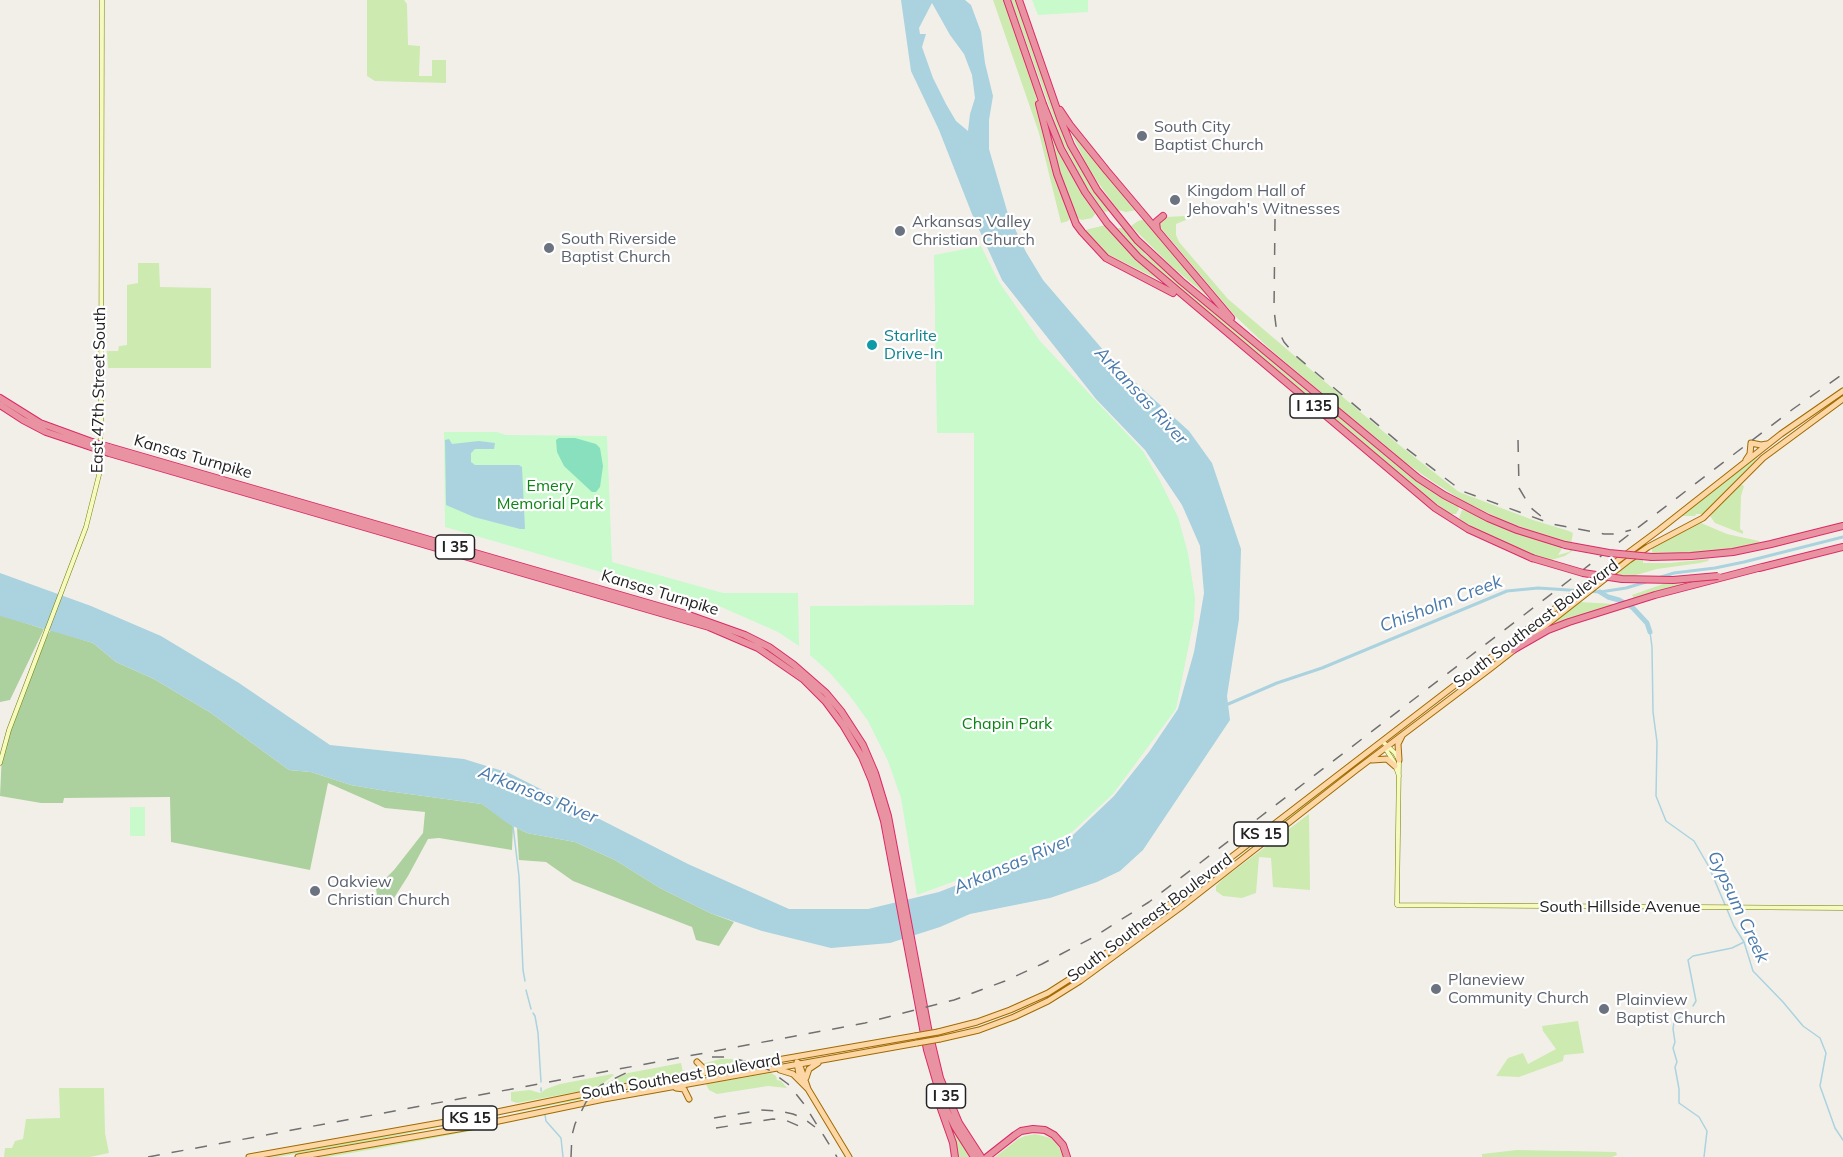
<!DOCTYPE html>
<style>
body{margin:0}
canvas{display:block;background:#f2efe9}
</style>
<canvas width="1843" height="1157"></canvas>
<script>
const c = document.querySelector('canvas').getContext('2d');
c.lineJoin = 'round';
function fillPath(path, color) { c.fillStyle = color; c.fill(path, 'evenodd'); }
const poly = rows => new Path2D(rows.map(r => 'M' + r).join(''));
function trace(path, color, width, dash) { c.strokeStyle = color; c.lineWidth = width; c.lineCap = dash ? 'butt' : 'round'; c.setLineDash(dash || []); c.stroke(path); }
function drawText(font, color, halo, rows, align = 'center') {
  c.font = font + ' Mulish,sans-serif'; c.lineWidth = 4.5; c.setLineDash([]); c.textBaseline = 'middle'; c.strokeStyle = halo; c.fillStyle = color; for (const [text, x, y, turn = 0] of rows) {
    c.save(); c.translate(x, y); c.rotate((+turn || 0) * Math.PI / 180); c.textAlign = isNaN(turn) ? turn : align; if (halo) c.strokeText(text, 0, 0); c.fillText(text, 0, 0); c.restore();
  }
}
fillPath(poly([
 [367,0,404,0,407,4,408,45,420,46,419,76,432,76,432,60,446,60,446,83,375,81,367,76],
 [993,0,1004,0,1032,79,1045,138,1071,217,1068,221,1065,222,1061,223,1039,133],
 [1011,0,1016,0,1046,87,1098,195,1110,211,1104,212,1085,185,1061,139],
 [1047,125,1073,177,1096,213,1092,218,1082,220,1077,218,1062,179],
 [1067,125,1137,210,1126,212,1118,210,1091,173],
 [1185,216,1186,220,1176,224,1176,235,1179,242,1228,299,1398,444,1459,492,1533,520,1569,531,1573,533,1571,544,1509,523,1465,502,1433,482,1396,456,1271,350,1235,316,1159,226,1161,219,1166,217],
 [1145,219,1218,305,1171,266,1131,226,1138,221],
 [1106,225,1143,265,1163,282,1107,254,1085,230],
 [1117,228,1123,228,1147,256,1156,260,1313,396,1310,397,1307,396,1177,286,1141,255],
 [138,263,159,263,160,287,211,288,211,368,108,368,107,351,118,351,119,346,127,345,127,285,138,283],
 [1316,397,1458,506,1459,509,1456,514,1450,514,1425,495,1314,402,1313,400],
 [1758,455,1755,461,1723,496,1703,514,1696,514,1695,516,1681,516,1681,515],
 [1740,484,1744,486,1741,496,1740,529,1743,531,1743,534,1715,523,1710,516],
 [1462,510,1468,511,1508,529,1563,547,1558,555,1569,552,1571,548,1575,549,1565,556,1548,561,1527,554,1465,523,1459,518],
 [1701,523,1727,534,1759,541,1760,543,1728,549,1694,553,1652,554,1652,548],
 [1635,559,1643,559,1643,563,1670,563,1709,559,1708,561,1700,563,1657,569,1626,578,1612,576],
 [1688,582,1688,585,1658,591,1634,599,1632,595,1663,584],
 [1579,602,1615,604,1549,625],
 [1361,760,1362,763,1239,856,1242,852],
 [1309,814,1310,890,1273,887,1271,858,1259,857,1256,893,1242,898,1223,896,1216,891,1216,886,1224,878],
 [1578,1021,1584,1053,1564,1055,1563,1061,1519,1077,1496,1076,1508,1058,1523,1053,1528,1064,1556,1049,1543,1031,1542,1026],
 [720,1059,731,1059,744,1061,706,1068,702,1064],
 [681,1063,683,1072,681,1073,605,1087,608,1082,628,1073],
 [771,1073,776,1076,777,1080,781,1081,787,1088,768,1086,717,1094,709,1090,706,1084],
 [612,1074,614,1075,597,1088,517,1103,511,1101,511,1092,530,1090,540,1093,546,1089,560,1084],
 [59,1088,104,1088,105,1133,109,1153,90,1157,4,1157,5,1148,12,1148,15,1141,23,1139,26,1119,60,1118],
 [591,1095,588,1098,517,1112,518,1111],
 [498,1114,502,1114,375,1140,278,1157,259,1157],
 [506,1122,487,1128,380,1148,328,1157,309,1157],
 [954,1129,964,1147,972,1157,957,1157,951,1130],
 [1035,1134,1051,1138,1059,1147,1063,1157,995,1157,1018,1139,1025,1136],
 [1517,1150,1616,1152,1617,1155,1612,1157,1482,1157,1482,1154]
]), '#cdebb0');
fillPath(poly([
 [0,615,44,629,10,700,0,702],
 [51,630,93,643,116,662,154,679,211,713,289,770,311,772,351,785,380,790,482,804,513,826,512,850,439,838,428,839,408,876,394,898,394,903,378,903,376,888,394,870,423,833,425,812,385,808,328,783,310,870,171,842,170,797,64,798,63,803,41,803,0,796,2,753,43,642],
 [517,828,527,833,575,842,615,860,660,888,710,913,734,922,719,946,696,940,692,927,573,881,546,862,519,860]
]), '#add19e');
fillPath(poly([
 [1032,0,1088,0,1088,12,1038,15],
 [981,246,999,282,1040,341,1143,451,1159,479,1178,517,1188,553,1195,598,1194,619,1176,709,1113,794,1072,832,1026,855,917,895,901,798,888,761,868,721,850,696,829,672,810,655,810,606,974,605,974,433,937,433,934,255],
 [444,432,497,432,506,435,607,436,612,562,723,593,798,593,799,646,778,632,719,606,445,527],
 [130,807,145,807,145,836,130,836]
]), '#c8facc');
fillPath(poly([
 [559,438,575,438,596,444,600,448,603,466,600,487,596,492,592,492,564,466,557,452,556,440]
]), '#88e0be');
fillPath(poly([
 [901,0,965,0,971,5,981,32,985,63,993,96,989,120,989,149,1008,214,1026,252,1043,280,1116,365,1189,431,1212,463,1241,549,1239,619,1227,696,1230,720,1143,850,1120,871,1097,882,1050,898,970,914,940,927,890,943,831,948,762,931,710,913,660,888,615,860,575,842,527,833,507,823,482,804,380,790,351,785,311,772,289,770,211,713,154,679,116,662,93,643,0,616,0,573,91,606,161,636,239,683,330,745,464,759,509,773,688,864,789,909,868,909,939,892,1013,863,1073,835,1114,796,1149,752,1178,709,1194,652,1204,593,1200,546,1182,505,1145,450,1096,399,1002,280,972,214,939,130,911,71],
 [932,3,950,35,964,54,972,75,975,98,970,114,968,131,956,121,946,104,933,78,922,47,926,34,920,34,919,28],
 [449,439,452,444,479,441,495,443,494,449,475,449,471,453,471,462,475,465,519,465,522,467,525,529,520,529,474,517,446,505,445,440]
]), '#aad3df');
trace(poly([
 [1650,632,1652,647,1653,712,1657,742,1656,796,1666,821,1694,841,1709,867,1734,926,1744,942,1753,971,1783,1002,1803,1026,1820,1038,1826,1053,1820,1086,1835,1128,1843,1140],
 [513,826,519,876,523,970,525,981],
 [526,990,531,1009],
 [1693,1006,1696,1001,1688,960,1693,956,1732,948,1744,942],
 [533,1013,535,1016,538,1033,541,1082],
 [1682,1016,1674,1022,1673,1029,1675,1042,1673,1048,1677,1062,1675,1067,1679,1089,1679,1103,1699,1117,1707,1131,1704,1157],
 [541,1088,541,1091],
 [545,1115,546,1121,561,1138,563,1157]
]), '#aad3df', 1.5);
trace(poly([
 [1658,578,1674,573,1715,568,1744,562,1843,537],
 [1226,705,1277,683,1322,668,1507,591,1538,588,1600,592,1626,588,1646,582]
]), '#aad3df', 3);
trace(poly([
 [1600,592,1608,597,1619,600,1632,607,1647,623,1650,632]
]), '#aad3df', 5);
const secondary = poly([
 [1383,742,1395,753,1399,760,1397,905,1843,908],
 [1385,748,1394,762,1399,776],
 [0,763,9,730,86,527,99,475,101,424,102,0]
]);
const primary = poly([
 [1746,460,1750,454,1751,443,1761,445,1767,444],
 [1372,760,1387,759,1395,766],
 [1399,760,1398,744,1402,736],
 [938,1032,977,1022,1010,1010,1048,993,1087,968,1597,576,1659,530,1781,434,1843,391],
 [940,1039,979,1030,1014,1017,1048,1001,1080,981,1181,907,1356,770,1491,668,1629,560,1648,547,1703,518,1763,458,1843,399],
 [697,1062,704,1069,711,1069],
 [797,1062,800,1081,808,1089,849,1157],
 [799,1063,808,1089],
 [780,1070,793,1074,800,1081],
 [806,1078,809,1069,818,1063],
 [676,1088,684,1089,689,1099],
 [249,1157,468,1118,594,1092,915,1036],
 [298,1157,470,1127,604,1099,917,1043]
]);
const highway = poly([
 [1007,0,1043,104,1061,149,1085,192,1107,223,1138,257,1435,508,1468,529,1532,558],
 [1019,0,1060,118,1071,145,1097,190,1137,240,1181,281,1418,478,1444,495,1488,518,1517,530,1565,545],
 [1039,104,1057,174,1076,224,1082,232,1106,258,1173,293],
 [1060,110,1070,125,1107,171,1231,318],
 [1157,230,1156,222,1163,216],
 [0,398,40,423,92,442],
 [0,405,23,420,46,432,91,447],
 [109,447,689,615,745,635,769,647,794,665,826,693,841,711,863,745,875,773,888,816,928,1028,940,1078,959,1123,981,1157],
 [109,453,709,627,758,648,803,679,826,702,843,725,862,757,872,781,884,821,927,1050,939,1091,946,1109,955,1127,974,1157],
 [1652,557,1691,556,1733,552,1771,544,1843,526],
 [1759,568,1843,547],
 [1513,650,1548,630,1569,622,1655,595,1762,567],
 [934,1089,953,1143,955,1157],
 [987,1157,1015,1135,1021,1131,1033,1129,1045,1130,1054,1135,1063,1145,1067,1157]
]);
trace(secondary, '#707d05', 5);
trace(primary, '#a06b00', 7);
trace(highway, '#dc2a67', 8);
trace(secondary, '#f7fabf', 4);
trace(primary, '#fcd6a4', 5);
trace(highway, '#e892a2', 6);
trace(poly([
 [1275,219,1274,310,1276,326,1284,342,1296,356,1403,446,1462,491,1552,524,1604,534,1616,534,1631,530],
 [1518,440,1519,488,1531,508,1542,517],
 [712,1057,728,1057,756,1064,769,1070,788,1084,804,1104,837,1157],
 [714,1118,761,1110,779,1111,793,1114,803,1118,815,1127],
 [716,1128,773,1119,785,1120,808,1130],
 [148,1157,865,1023,954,1000,1005,981,1042,964,1092,938,1149,902,1793,409,1843,374],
 [571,1157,572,1135,575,1124,586,1102,601,1085,626,1073]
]), '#707070', 1.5, [12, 12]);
const primaryBridge = poly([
 [915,1036,938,1032],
 [917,1043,940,1039]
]);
const highwayBridge = poly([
 [92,442,109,447],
 [91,447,109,453],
 [1565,545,1609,553,1652,557],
 [1532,558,1583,573,1622,579,1673,580,1718,576]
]);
trace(primaryBridge, '#a06b00', 7, []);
trace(highwayBridge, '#dc2a67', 8, []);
trace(primaryBridge, '#fcd6a4', 5);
trace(highwayBridge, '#e892a2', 6);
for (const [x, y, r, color] of [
 [1142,136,6,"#6b7280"],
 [1175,200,6,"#6b7280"],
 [900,231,6,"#6b7280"],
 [549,248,6,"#6b7280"],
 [872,345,6,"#0f9aa8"],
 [315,891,6,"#6b7280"],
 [1436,989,6,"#6b7280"],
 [1604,1009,6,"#6b7280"]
]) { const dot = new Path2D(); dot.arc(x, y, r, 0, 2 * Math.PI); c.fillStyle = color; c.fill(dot); trace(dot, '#fff', 2); }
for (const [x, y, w] of [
 [1314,406,48],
 [455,547,39],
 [1261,834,54],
 [946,1096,39],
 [470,1118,54]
]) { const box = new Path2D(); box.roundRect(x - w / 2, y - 12, w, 24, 4.5); c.fillStyle = '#fff'; c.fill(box); trace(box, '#222', 1.5); }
drawText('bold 15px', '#222', null, [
 ["I 135",1314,406],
 ["I 35",455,547],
 ["KS 15",1261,834],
 ["I 35",946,1096],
 ["KS 15",470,1118]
]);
drawText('16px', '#5b616d', '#fff', [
 ["South City",1154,127],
 ["Baptist Church",1154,145],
 ["Kingdom Hall of",1187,191],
 ["Jehovah's Witnesses",1187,209],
 ["Arkansas Valley",912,222],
 ["Christian Church",912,240],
 ["South Riverside",561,239],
 ["Baptist Church",561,257],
 ["Oakview",327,882],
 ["Christian Church",327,900],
 ["Planeview",1448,980],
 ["Community Church",1448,998],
 ["Plainview",1616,1000],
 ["Baptist Church",1616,1018]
], 'left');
drawText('16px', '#0d838f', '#fff', [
 ["Starlite",884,336],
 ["Drive-In",884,354]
], 'left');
drawText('16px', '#222', '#fff', [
 ["East 47th Street South",99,390,-89],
 ["Kansas Turnpike",193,457,16],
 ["Kansas Turnpike",660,593,17],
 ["South Southeast Boulevard",1536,624,-37],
 ["South Hillside Avenue",1620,907],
 ["South Southeast Boulevard",1150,918,-37],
 ["South Southeast Boulevard",681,1077,-10]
]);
drawText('16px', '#0c8416', '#fff', [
 ["Emery",550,486],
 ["Memorial Park",550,504],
 ["Chapin Park",1007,724]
]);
drawText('italic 18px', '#4a7aab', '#fff', [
 ["Arkansas River",1141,396,47],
 ["Chisholm Creek",1441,604,-21],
 ["Arkansas River",538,795,22],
 ["Arkansas River",1013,864,-23],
 ["Gypsum Creek",1738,907,65]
]);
</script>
